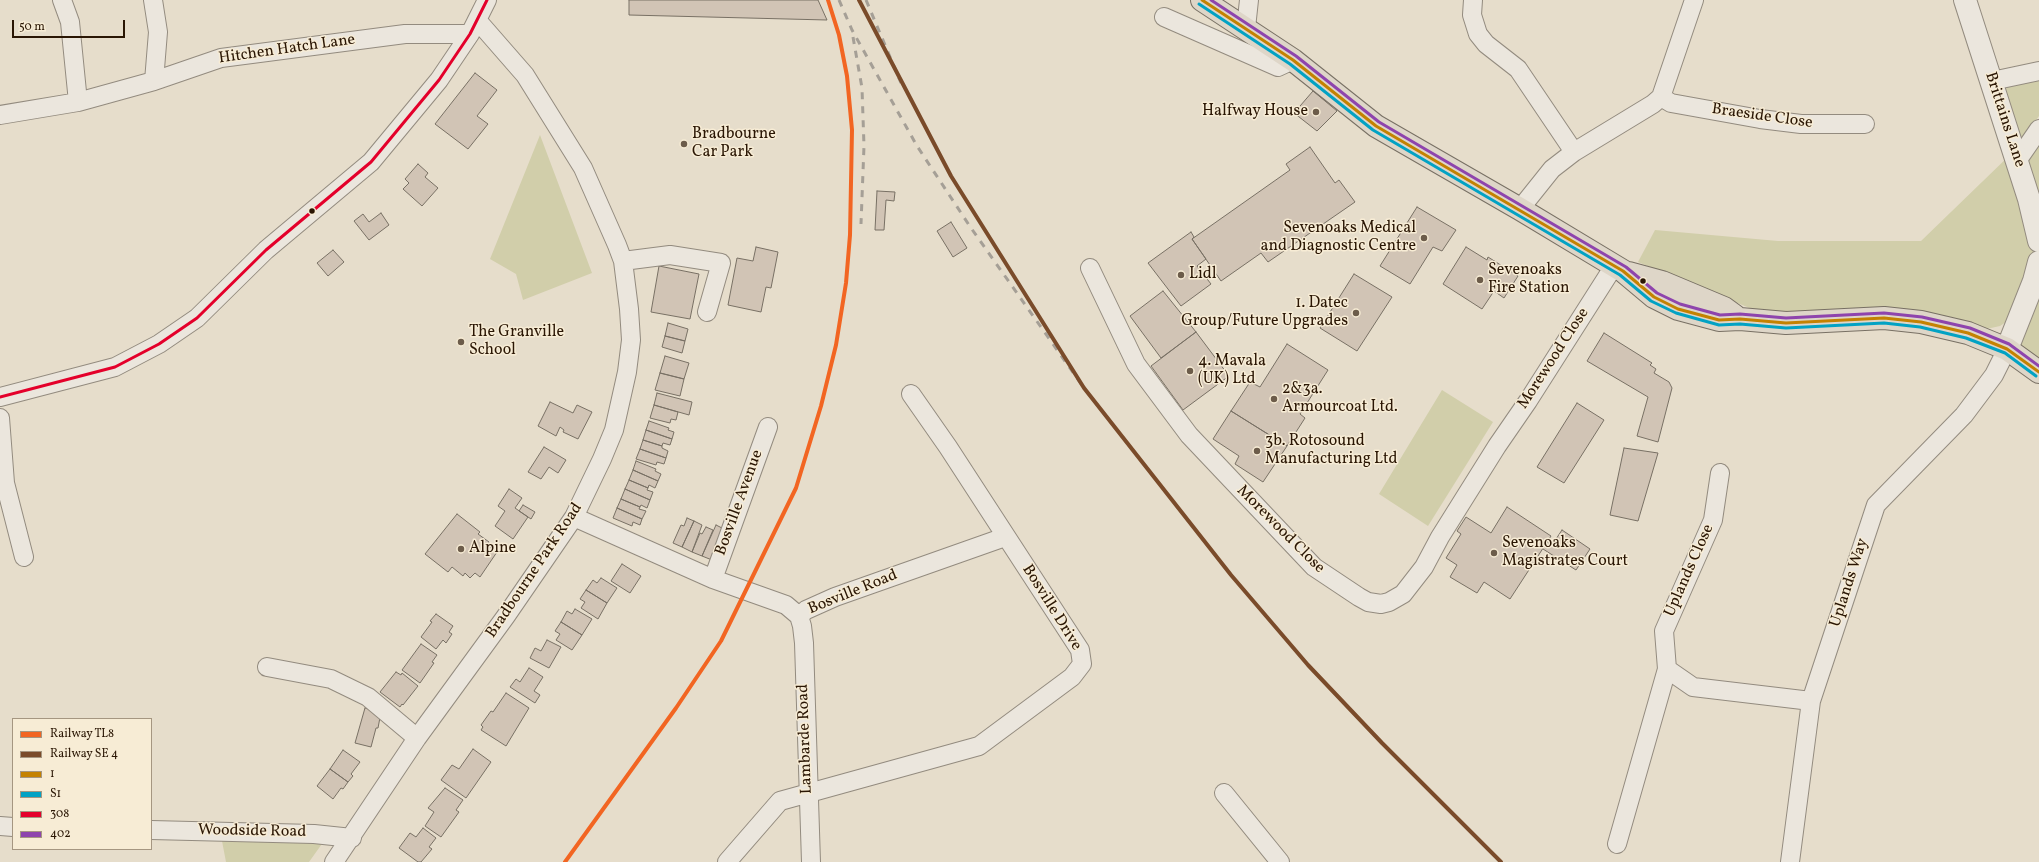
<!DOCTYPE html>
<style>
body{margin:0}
#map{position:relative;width:2039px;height:862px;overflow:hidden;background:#e6ddcb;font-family:Vollkorn,serif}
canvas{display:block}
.legend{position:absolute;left:12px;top:718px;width:140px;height:132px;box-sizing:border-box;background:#f7ecd5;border:1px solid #a59681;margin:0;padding:5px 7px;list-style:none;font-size:12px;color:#2a1604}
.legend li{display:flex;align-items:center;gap:8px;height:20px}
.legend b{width:20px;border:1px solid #a59681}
.scale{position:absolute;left:12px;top:20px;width:113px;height:18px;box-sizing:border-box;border:2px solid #2a1604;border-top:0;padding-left:5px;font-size:12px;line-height:14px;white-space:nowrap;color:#2a1604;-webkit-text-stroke:3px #f7ecd5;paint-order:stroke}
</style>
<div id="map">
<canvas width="2039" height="862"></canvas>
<ul class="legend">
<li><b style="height:5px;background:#f26522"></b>Railway TL8</li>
<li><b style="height:5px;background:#7a4b2a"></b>Railway SE 4</li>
<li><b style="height:5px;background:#c48201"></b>1</li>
<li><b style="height:5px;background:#02a2c4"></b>S1</li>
<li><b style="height:5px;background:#e4002b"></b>308</li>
<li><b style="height:5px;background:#8e44ad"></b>402</li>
</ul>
<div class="scale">50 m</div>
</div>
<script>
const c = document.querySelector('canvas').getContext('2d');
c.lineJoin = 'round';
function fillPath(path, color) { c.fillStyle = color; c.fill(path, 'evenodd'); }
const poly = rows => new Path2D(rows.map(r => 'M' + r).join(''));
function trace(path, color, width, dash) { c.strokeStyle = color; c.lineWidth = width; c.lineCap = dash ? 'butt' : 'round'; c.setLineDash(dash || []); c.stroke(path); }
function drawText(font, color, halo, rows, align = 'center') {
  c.font = font + ' Vollkorn,serif'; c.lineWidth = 3; c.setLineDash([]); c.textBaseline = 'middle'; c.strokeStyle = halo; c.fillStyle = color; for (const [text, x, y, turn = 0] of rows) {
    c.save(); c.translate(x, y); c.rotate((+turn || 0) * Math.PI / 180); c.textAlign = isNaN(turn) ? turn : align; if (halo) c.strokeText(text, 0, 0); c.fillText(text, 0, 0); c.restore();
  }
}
fillPath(poly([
 [2039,79,2039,116,2020,142,2005,90,2007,87,2017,84],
 [540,135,592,273,523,300,516,274,490,259],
 [2039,140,2039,372,2007,349,2022,311,2000,326,1968,333,1786,323,1638,262,1655,230,1778,241,1921,241,2014,151,2024,161],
 [1442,390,1493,422,1428,526,1379,494],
 [222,841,324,841,309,862,226,862]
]), '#d1ceaa');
const building = poly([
 [629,0,818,0,827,20,629,15,629,0],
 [475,73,497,90,477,116,488,124,468,149,435,124,475,73],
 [1313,91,1337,111,1317,131,1294,113,1313,91],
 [1310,147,1335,183,1339,180,1355,202,1268,262,1261,253,1221,281,1192,239,1290,170,1286,164,1310,147],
 [418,164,428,173,425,177,438,188,422,206,403,189,409,183,405,179,418,164],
 [877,191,895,192,894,201,886,200,884,230,875,230,877,191],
 [1417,207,1456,230,1442,251,1433,247,1410,284,1380,266,1417,207],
 [381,213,389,225,369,240,354,221,363,214,369,222,381,213],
 [951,222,967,248,953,257,937,231,951,222],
 [1191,232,1194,237,1192,239,1206,259,1197,266,1211,284,1181,306,1148,263,1191,232],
 [756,247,778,252,771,288,766,287,761,312,728,305,737,258,753,261,756,247],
 [1466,247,1487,260,1488,257,1518,276,1504,298,1494,291,1482,309,1443,284,1466,247],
 [333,250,344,262,328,276,317,263,333,250],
 [659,266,699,274,690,319,651,312,659,266],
 [1354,274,1392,297,1357,351,1320,328,1354,274],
 [1163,291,1196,332,1161,358,1130,316,1163,291],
 [668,323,688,329,685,341,665,336,668,323],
 [1196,332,1229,376,1183,410,1151,366,1196,332],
 [1604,333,1652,363,1650,365,1656,369,1654,373,1669,382,1672,388,1658,442,1637,436,1648,397,1587,361,1604,333],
 [665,336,685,341,682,353,662,347,665,336],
 [1287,344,1328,370,1300,414,1305,418,1287,446,1231,411,1250,382,1260,387,1287,344],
 [665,356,689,363,684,379,660,373,665,356],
 [660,373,684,379,680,396,655,390,660,373],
 [657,393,692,402,689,415,654,405,657,393],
 [550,402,573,413,577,405,592,412,578,439,563,432,564,430,560,427,556,436,538,426,550,402],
 [1577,403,1604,420,1564,483,1537,467,1577,403],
 [654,405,678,412,676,420,671,419,670,423,650,418,654,405],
 [1231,411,1287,446,1263,482,1235,464,1239,456,1213,439,1231,411],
 [649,421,669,428,668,430,674,432,672,439,646,430,649,421],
 [646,430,672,439,670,445,663,443,662,446,643,440,646,430],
 [643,440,662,446,662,448,668,451,666,458,640,449,643,440],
 [544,447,566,460,558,473,549,467,541,479,528,472,544,447],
 [1624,448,1658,453,1638,521,1610,515,1624,448],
 [640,449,666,458,664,464,657,462,656,465,636,459,640,449],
 [636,461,656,469,655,471,661,474,658,481,633,470,636,461],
 [633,470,658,481,655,488,649,485,648,488,629,480,633,470],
 [629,480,648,488,647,490,653,492,650,500,625,489,629,480],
 [509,489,522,498,515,508,528,517,513,539,495,526,505,511,498,506,509,489],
 [625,489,650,500,647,508,641,505,640,507,621,499,625,489],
 [621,499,640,507,639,509,646,511,642,519,617,508,621,499],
 [523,505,535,512,531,519,519,511,523,505],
 [1507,507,1551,536,1510,599,1484,582,1477,593,1450,577,1457,565,1446,558,1461,534,1457,531,1466,517,1491,533,1507,507],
 [617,508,642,519,640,525,633,522,632,526,613,518,617,508],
 [457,514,480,532,478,534,489,542,487,545,497,552,480,577,475,573,470,578,465,573,463,576,452,567,448,572,425,554,457,514],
 [687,518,694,521,682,547,673,543,681,525,684,526,687,518],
 [694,521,702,525,692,552,682,547,694,521],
 [716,525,724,529,712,560,702,556,716,525],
 [706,527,713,530,702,556,692,552,700,533,702,534,706,527],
 [1562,530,1590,549,1576,570,1543,549,1547,542,1552,545,1562,530],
 [622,564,641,576,630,593,611,581,622,564],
 [601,578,617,588,607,603,586,590,593,580,597,583,601,578],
 [586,590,607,603,598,619,581,608,585,602,580,599,586,590],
 [575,609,592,619,582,635,561,622,567,611,572,614,575,609],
 [436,614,453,626,449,632,452,634,446,643,443,640,436,649,421,637,432,622,430,621,436,614],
 [561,622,582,635,572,650,556,640,560,634,555,631,561,622],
 [547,640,561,647,549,668,530,658,535,648,541,651,547,640],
 [421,644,437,655,432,662,434,663,420,683,402,670,421,644],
 [529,668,543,677,534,691,540,695,535,703,510,687,516,679,520,682,529,668],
 [396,672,401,675,402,673,418,686,403,705,402,704,400,707,380,692,396,672],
 [506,693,529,708,506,746,481,730,483,727,481,725,491,711,493,712,506,693],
 [365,708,381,712,378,728,376,728,371,747,355,743,365,708],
 [473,749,491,762,466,798,441,780,452,765,459,769,473,749],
 [343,750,360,762,351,774,353,776,348,782,330,769,343,750],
 [330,769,348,782,343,789,341,788,333,799,317,786,330,769],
 [445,788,463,800,456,810,459,812,441,837,425,826,434,812,428,808,445,788],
 [423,828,436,838,429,847,432,849,421,862,418,862,399,848,410,833,416,837,423,828]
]);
fillPath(building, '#d1c4b5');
trace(building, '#787064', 1);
const minor = poly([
 [62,0,70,22,78,102],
 [153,0,158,32,154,81],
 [1473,0,1472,15,1478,34,1486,44,1518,69,1574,152],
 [1164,17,1278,67,1293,60],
 [1246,28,1249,0],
 [1992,81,2039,71],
 [1661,97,1671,103,1760,119,1801,124,1865,124],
 [0,115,78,102,154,81,221,58,405,34,470,34],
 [2017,161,2039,129],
 [1520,209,1552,169,1574,152,1653,104,1661,97,1694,0],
 [623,261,670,255,721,263,707,312],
 [1090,268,1136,364,1189,435,1314,567,1359,597,1368,602,1381,604,1389,602,1403,594,1424,567,1440,537,1497,446,1528,401,1614,266],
 [0,397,115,367,159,344,197,318,266,250,371,162,439,80,470,34,487,0],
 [0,418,5,483,24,557],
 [574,517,713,579,786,605,799,616,802,626,804,643,811,862],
 [713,579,768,427],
 [799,616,806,610,835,597,1005,537],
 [267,667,331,679,368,697,417,738],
 [1667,669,1664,631,1713,520,1720,473],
 [1224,793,1280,862],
 [0,826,13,827],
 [151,830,314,834,352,838],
 [1617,844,1667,669,1693,687,1811,701],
 [334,862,417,738,506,616,574,517,602,459,614,430,627,372,631,340,629,309,623,261,617,245,583,168,525,75,477,20],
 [727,862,780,801,979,746,1072,677,1082,664,1080,650,948,447,911,394],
 [1790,862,1811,701,1876,505,1964,415,1994,375,2007,349]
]);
const tertiary = poly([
 [1965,0,2029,199,2039,241],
 [2007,349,2034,281,2039,262]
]);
const primary = poly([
 [1202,0,1293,60,1376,126,1520,209,1623,271,1654,297,1678,309,1719,320,1740,319,1786,323,1884,318,1921,322,1968,333,2007,349,2039,372],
 [1629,273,1662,282,1724,308,1735,316]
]);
trace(minor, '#938b7f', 20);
trace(tertiary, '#938b7f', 24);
trace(primary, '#787064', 24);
trace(minor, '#ebe6dd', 18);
trace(tertiary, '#ebe6dd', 22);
trace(primary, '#ded6c8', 22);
trace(poly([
 [839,0,852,30,917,146,971,228,1084,388],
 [866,0,901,83],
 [853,37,862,88,864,146,861,224]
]), '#a59f96', 3, [7, 7]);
trace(poly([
 [1202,0,1293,60,1376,126,1623,271,1654,297,1678,309,1719,320,1740,319,1786,323,1884,318,1921,322,1968,333,2007,349,2039,372]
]), '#c48201', 3);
trace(poly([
 [1199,4,1290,64,1373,130,1620,275,1651,301,1676,313,1719,325,1740,324,1786,328,1884,323,1920,327,1966,338,2005,353,2036,376]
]), '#02a2c4', 3);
trace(poly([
 [0,397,115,367,159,344,197,318,266,250,371,162,439,80,470,34,487,0]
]), '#e4002b', 3);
trace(poly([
 [1211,0,1296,56,1379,122,1626,267,1657,293,1680,304,1720,315,1740,314,1786,318,1884,313,1922,317,1970,328,2009,344,2039,366]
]), '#8e44ad', 3);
trace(poly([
 [565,862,676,708,721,641,796,488,821,406,836,345,846,283,850,235,852,130,847,76,839,35,828,0]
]), '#f26522', 4);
trace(poly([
 [859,0,951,176,1084,388,1231,575,1308,665,1382,743,1501,862]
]), '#7a4b2a', 4);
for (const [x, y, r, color] of [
 [1316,112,4,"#6c5c4a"],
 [684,144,4,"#6c5c4a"],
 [312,211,3.5,"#2a1604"],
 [1424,238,4,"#6c5c4a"],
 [1181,275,4,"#6c5c4a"],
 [1480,280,4,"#6c5c4a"],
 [1643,281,3.5,"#2a1604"],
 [1356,313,4,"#6c5c4a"],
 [461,342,4,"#6c5c4a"],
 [1190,371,4,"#6c5c4a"],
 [1274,399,4,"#6c5c4a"],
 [1257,451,4,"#6c5c4a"],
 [461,549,4,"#6c5c4a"],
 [1494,553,4,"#6c5c4a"]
]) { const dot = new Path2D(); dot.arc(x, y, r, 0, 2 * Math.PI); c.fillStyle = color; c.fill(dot); trace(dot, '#f7ecd5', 1.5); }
drawText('16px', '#2a1604', '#f7ecd5', [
 ["Hitchen Hatch Lane",287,50,-8],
 ["Braeside Close",1762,117,8],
 ["Brittains Lane",2004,120,72],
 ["Morewood Close",1554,359,-57],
 ["Bosville Avenue",740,503,-70],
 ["Morewood Close",1280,530,45],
 ["Bradbourne Park Road",535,571,-56],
 ["Uplands Close",1690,571,-66],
 ["Uplands Way",1850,583,-72],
 ["Bosville Road",853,593,-22],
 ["Bosville Drive",1051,608,58],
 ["Lambarde Road",806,739,-92],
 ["Woodside Road",252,832,1]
]);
drawText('16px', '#2a1604', '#f7ecd5', [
 ["Halfway House",1308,112,"right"],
 ["Bradbourne",692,135],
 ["Car Park",692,153],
 ["Sevenoaks Medical",1416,229,"right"],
 ["and Diagnostic Centre",1416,247,"right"],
 ["Sevenoaks",1488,271],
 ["Fire Station",1488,289],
 ["Lidl",1189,275],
 ["1. Datec",1348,304,"right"],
 ["Group/Future Upgrades",1348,322,"right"],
 ["The Granville",469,333],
 ["School",469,351],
 ["4. Mavala",1198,362],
 ["(UK) Ltd",1198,380],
 ["2&3a.",1282,390],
 ["Armourcoat Ltd.",1282,408],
 ["3b. Rotosound",1265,442],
 ["Manufacturing Ltd",1265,460],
 ["Sevenoaks",1502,544],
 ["Magistrates Court",1502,562],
 ["Alpine",469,549]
], 'left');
</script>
